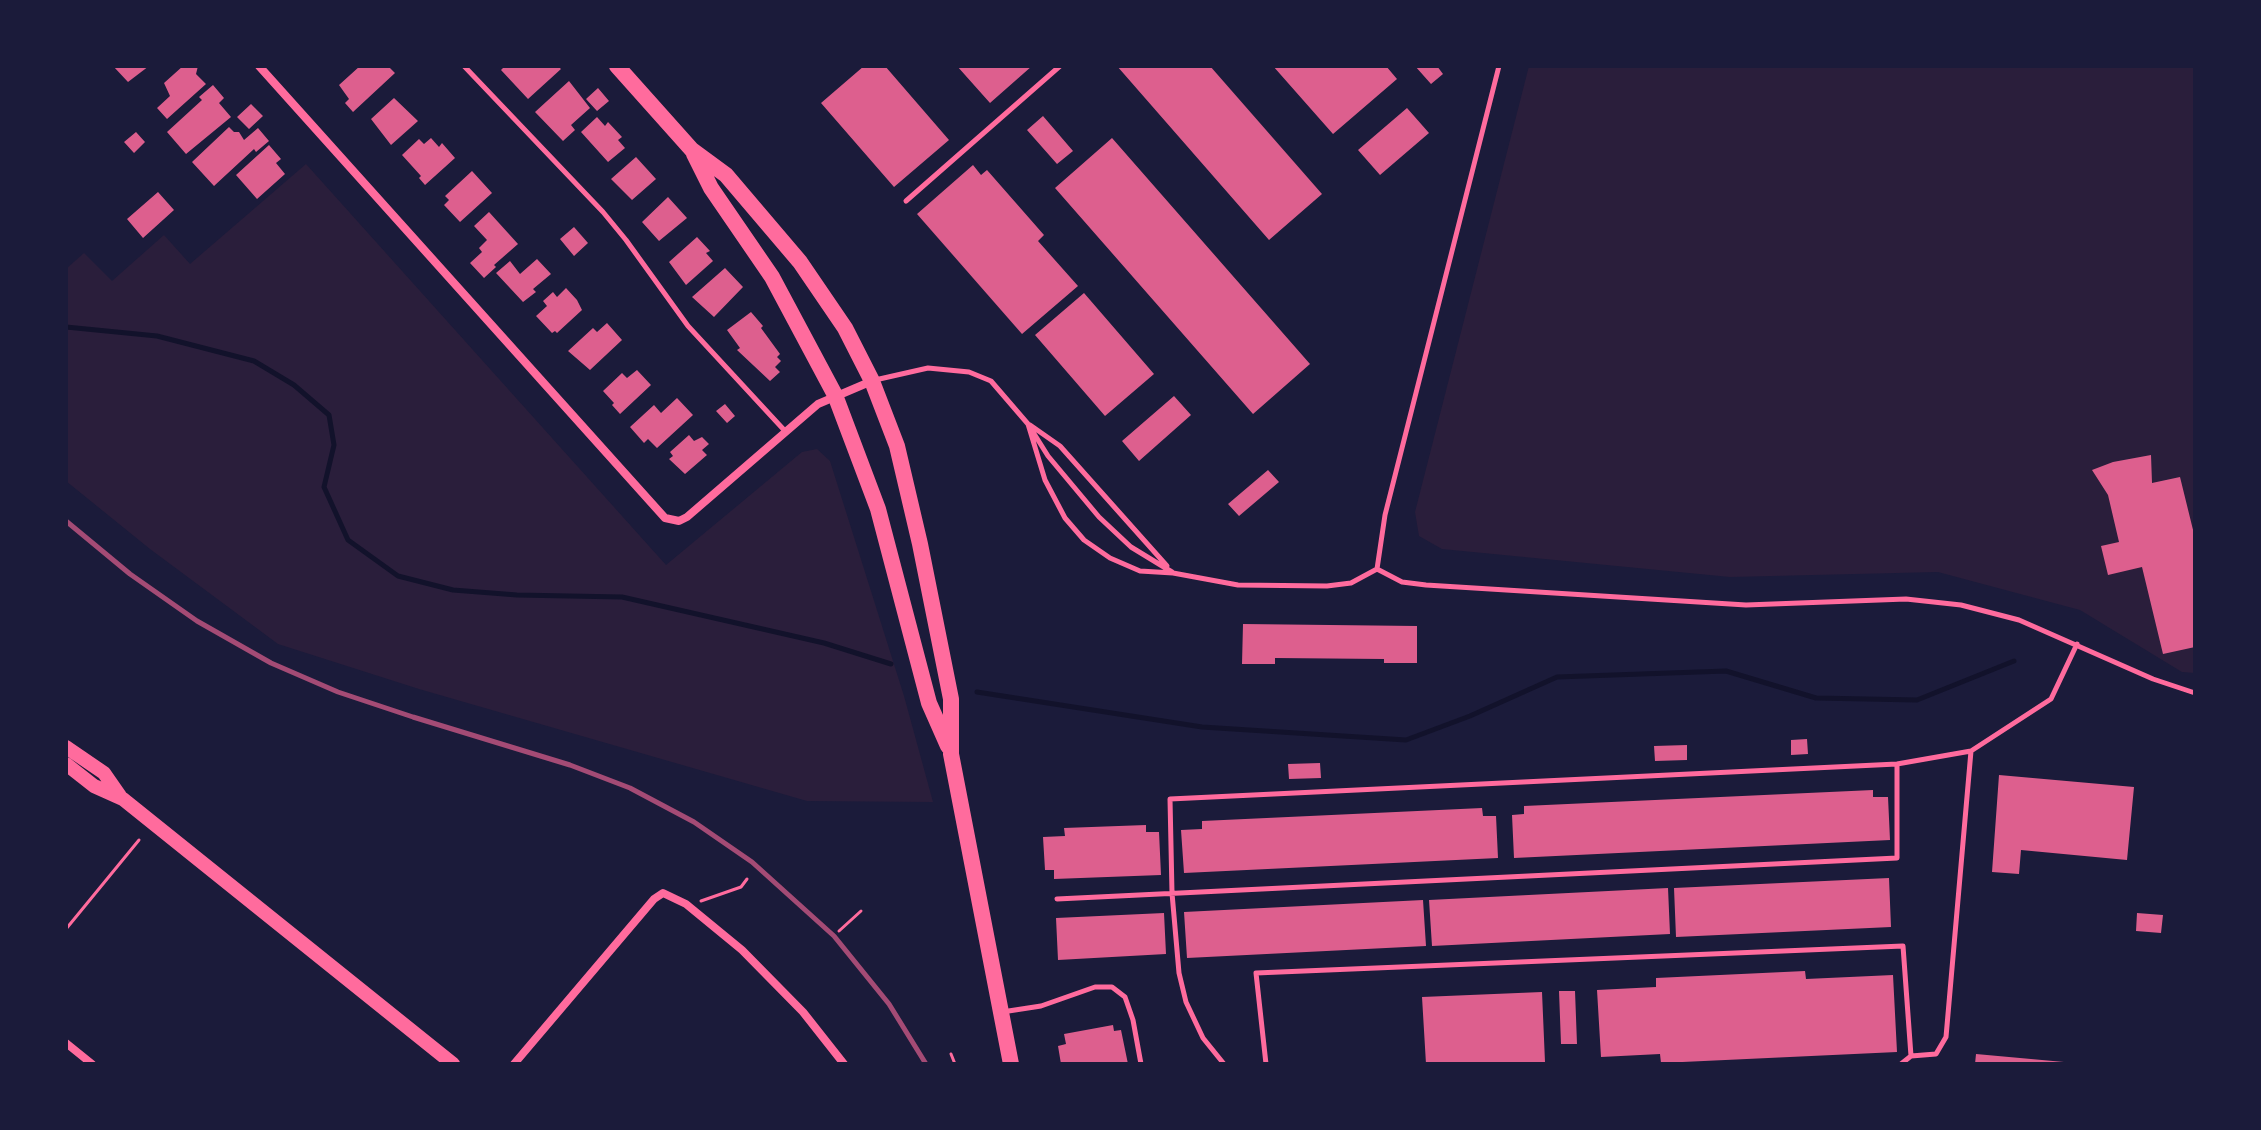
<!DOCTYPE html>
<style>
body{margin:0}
#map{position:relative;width:2261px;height:1130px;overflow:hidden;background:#1b1b3a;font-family:Overpass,sans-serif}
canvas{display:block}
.frame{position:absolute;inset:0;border:68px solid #1b1b3a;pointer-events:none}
</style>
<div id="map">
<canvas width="2261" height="1130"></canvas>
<div class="frame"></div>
</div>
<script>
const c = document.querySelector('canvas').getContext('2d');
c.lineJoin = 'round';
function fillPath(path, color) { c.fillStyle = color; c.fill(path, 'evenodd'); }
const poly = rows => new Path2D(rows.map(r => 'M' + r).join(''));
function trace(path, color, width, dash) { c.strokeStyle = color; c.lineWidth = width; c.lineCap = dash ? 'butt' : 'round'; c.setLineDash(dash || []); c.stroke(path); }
fillPath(poly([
 [1529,66,2195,66,2195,673,2182,672,2080,610,1938,572,1730,577,1442,549,1419,536,1415,512],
 [306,164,666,565,802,452,817,449,830,461,904,696,933,802,807,801,419,689,278,644,150,549,66,481,66,269,84,253,112,281,164,235,190,264]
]), '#2a1e3b');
trace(poly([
 [66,327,157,336,254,361,294,385,329,415,334,445,324,487,348,540,398,576,453,590,517,595,622,597,824,643,891,664],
 [977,692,1202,727,1406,740,1470,716,1557,677,1726,671,1816,698,1917,700,2014,661]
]), '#12122b', 5);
fillPath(poly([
 [113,66,149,66,128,82],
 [183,66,198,66,196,74,206,84,167,119,157,108,170,96,164,83],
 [360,66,388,66,395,73,353,112,345,103,349,99,339,85],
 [505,66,558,66,561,69,528,99,501,70],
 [864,66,885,66,949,140,894,187,821,103],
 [957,66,1032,66,990,103],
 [1117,66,1210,66,1322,194,1269,240],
 [1273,66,1386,66,1397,79,1333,134],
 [1415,66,1437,66,1443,74,1431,84],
 [569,81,590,108,571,125,575,130,563,141,535,112],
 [213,85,224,98,219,103,231,117,186,154,167,132,202,100,199,97],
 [598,88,609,101,597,111,586,99],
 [394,98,418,121,391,145,371,119],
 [251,104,263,116,249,129,237,117],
 [1407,108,1429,133,1380,175,1358,150],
 [1043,116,1073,151,1057,164,1027,130],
 [597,117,605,126,608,122,622,137,618,140,625,148,608,162,581,132],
 [229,127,234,132,239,132,244,140,258,128,269,141,256,152,254,149,214,186,192,162],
 [136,132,145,142,134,153,124,142],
 [431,138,439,147,442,143,455,158,425,185,419,178,421,176,402,155,419,139,424,144],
 [1112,138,1310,364,1253,414,1055,188],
 [269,145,281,159,276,163,285,174,257,199,236,175],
 [636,157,656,179,632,200,611,179],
 [973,165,981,175,987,170,1044,235,1038,241,1078,286,1022,334,917,214],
 [472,171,492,193,460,222,444,205,449,200,445,196],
 [158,192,174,210,143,238,127,219],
 [668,197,687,218,659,241,642,222],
 [489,212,518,244,494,265,496,267,484,278,470,263,482,252,479,248,487,240,474,226],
 [574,227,588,243,574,256,560,239],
 [697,237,710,251,706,253,713,261,686,285,669,262],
 [537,259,551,274,533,289,536,292,523,302,496,273,510,261,520,274],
 [725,268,743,287,714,317,692,297],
 [566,288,577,300,582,310,557,333,555,331,552,333,536,316,547,306,543,301,553,292,557,297],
 [1084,293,1154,374,1105,416,1035,335],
 [751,312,763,326,761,328,780,354,777,357,781,361,775,367,780,372,770,381,737,350,740,348,727,330],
 [607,323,622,340,590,370,568,351,593,328,597,332],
 [637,370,651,385,620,414,612,405,614,403,603,391,622,373,627,378],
 [1174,396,1191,415,1139,461,1122,441],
 [677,398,693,415,657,448,648,439,644,443,630,427,654,405,661,413],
 [725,404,735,416,727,423,716,411],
 [689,435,694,441,702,437,709,444,702,450,707,455,685,474,669,459,673,456,670,452],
 [2151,455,2152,483,2180,477,2195,538,2195,647,2163,654,2142,567,2108,575,2101,546,2119,542,2108,495,2092,470,2113,462],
 [1268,470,1279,482,1239,516,1228,504],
 [1243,624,1417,626,1417,663,1384,663,1384,659,1275,658,1275,664,1242,664],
 [1807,739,1808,754,1791,755,1791,740],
 [1687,745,1687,760,1655,761,1654,746],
 [1320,763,1321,778,1289,779,1288,764],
 [1999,775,2134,787,2127,860,2021,850,2019,874,1992,872],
 [1873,790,1873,797,1888,797,1890,840,1514,858,1512,815,1524,814,1524,806],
 [1482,808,1483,816,1496,816,1498,858,1184,873,1181,830,1202,829,1202,821],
 [1146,825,1146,832,1159,832,1161,875,1054,879,1054,870,1045,870,1043,837,1065,836,1064,828],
 [1889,878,1891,927,1676,937,1674,888],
 [1668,888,1670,934,1432,946,1429,900],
 [1423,900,1426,946,1187,958,1184,912],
 [1164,913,1166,954,1058,960,1056,918],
 [2137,913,2163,915,2161,933,2136,931],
 [1805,971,1806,979,1893,975,1897,1052,1661,1063,1660,1054,1601,1057,1597,990,1656,987,1656,978],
 [1559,991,1575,991,1577,1044,1561,1044],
 [1542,992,1545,1062,1426,1064,1422,997],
 [1113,1025,1114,1031,1121,1030,1128,1064,1061,1064,1058,1046,1066,1044,1064,1034],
 [1976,1054,2064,1062,2064,1064,1975,1064]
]), '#dd5f8e');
trace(poly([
 [701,901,741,887,747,879],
 [66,929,139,840],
 [839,931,861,911],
 [951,1054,955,1064]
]), '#ff6b9d', 3);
trace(poly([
 [464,66,603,212,626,240,688,326,785,431],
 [1499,66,1385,515,1377,569,1402,582,1426,585,1746,605,1906,599,1961,605,2019,620,2153,679,2195,693],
 [906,201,1060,66],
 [875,380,928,368,969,372,991,381,1028,424,1048,456,1099,517,1131,547,1172,572],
 [1028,424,1045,480,1065,518,1084,540,1110,558,1140,571,1173,573,1238,585,1327,586,1351,583,1377,569],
 [1030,425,1060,446,1167,566],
 [1057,899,1897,858,1897,764],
 [1002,1012,1041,1006,1095,987,1112,987,1125,997,1133,1020,1141,1064],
 [1224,1064,1203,1038,1186,1002,1179,973,1172,893,1170,799,1897,764,1971,751],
 [1266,1064,1256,973,1903,946,1911,1056],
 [1901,1064,1911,1056,1936,1054,1946,1037,1971,751,2051,699,2077,644]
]), '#ff6b9d', 5);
trace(poly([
 [259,66,665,518,679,521,687,517,818,404,872,381],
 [66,1043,92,1064],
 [514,1064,654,899,663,893,686,904,742,950,803,1012,844,1064]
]), '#ff6b9d', 8);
trace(poly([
 [66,747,104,773,120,796],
 [66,764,94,786,123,799,453,1064]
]), '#ff6b9d', 14);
trace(poly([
 [617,66,692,150,726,175,800,262,845,328,872,381,897,446,920,544,951,699,951,754,1011,1064],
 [694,154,711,188,772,277,835,395,878,509,929,703,948,746]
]), '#ff6b9d', 16);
trace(poly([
 [66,521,130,574,197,621,271,663,338,692,413,717,570,765,630,788,694,822,752,862,834,936,889,1004,926,1064]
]), '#a44b75', 5);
</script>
